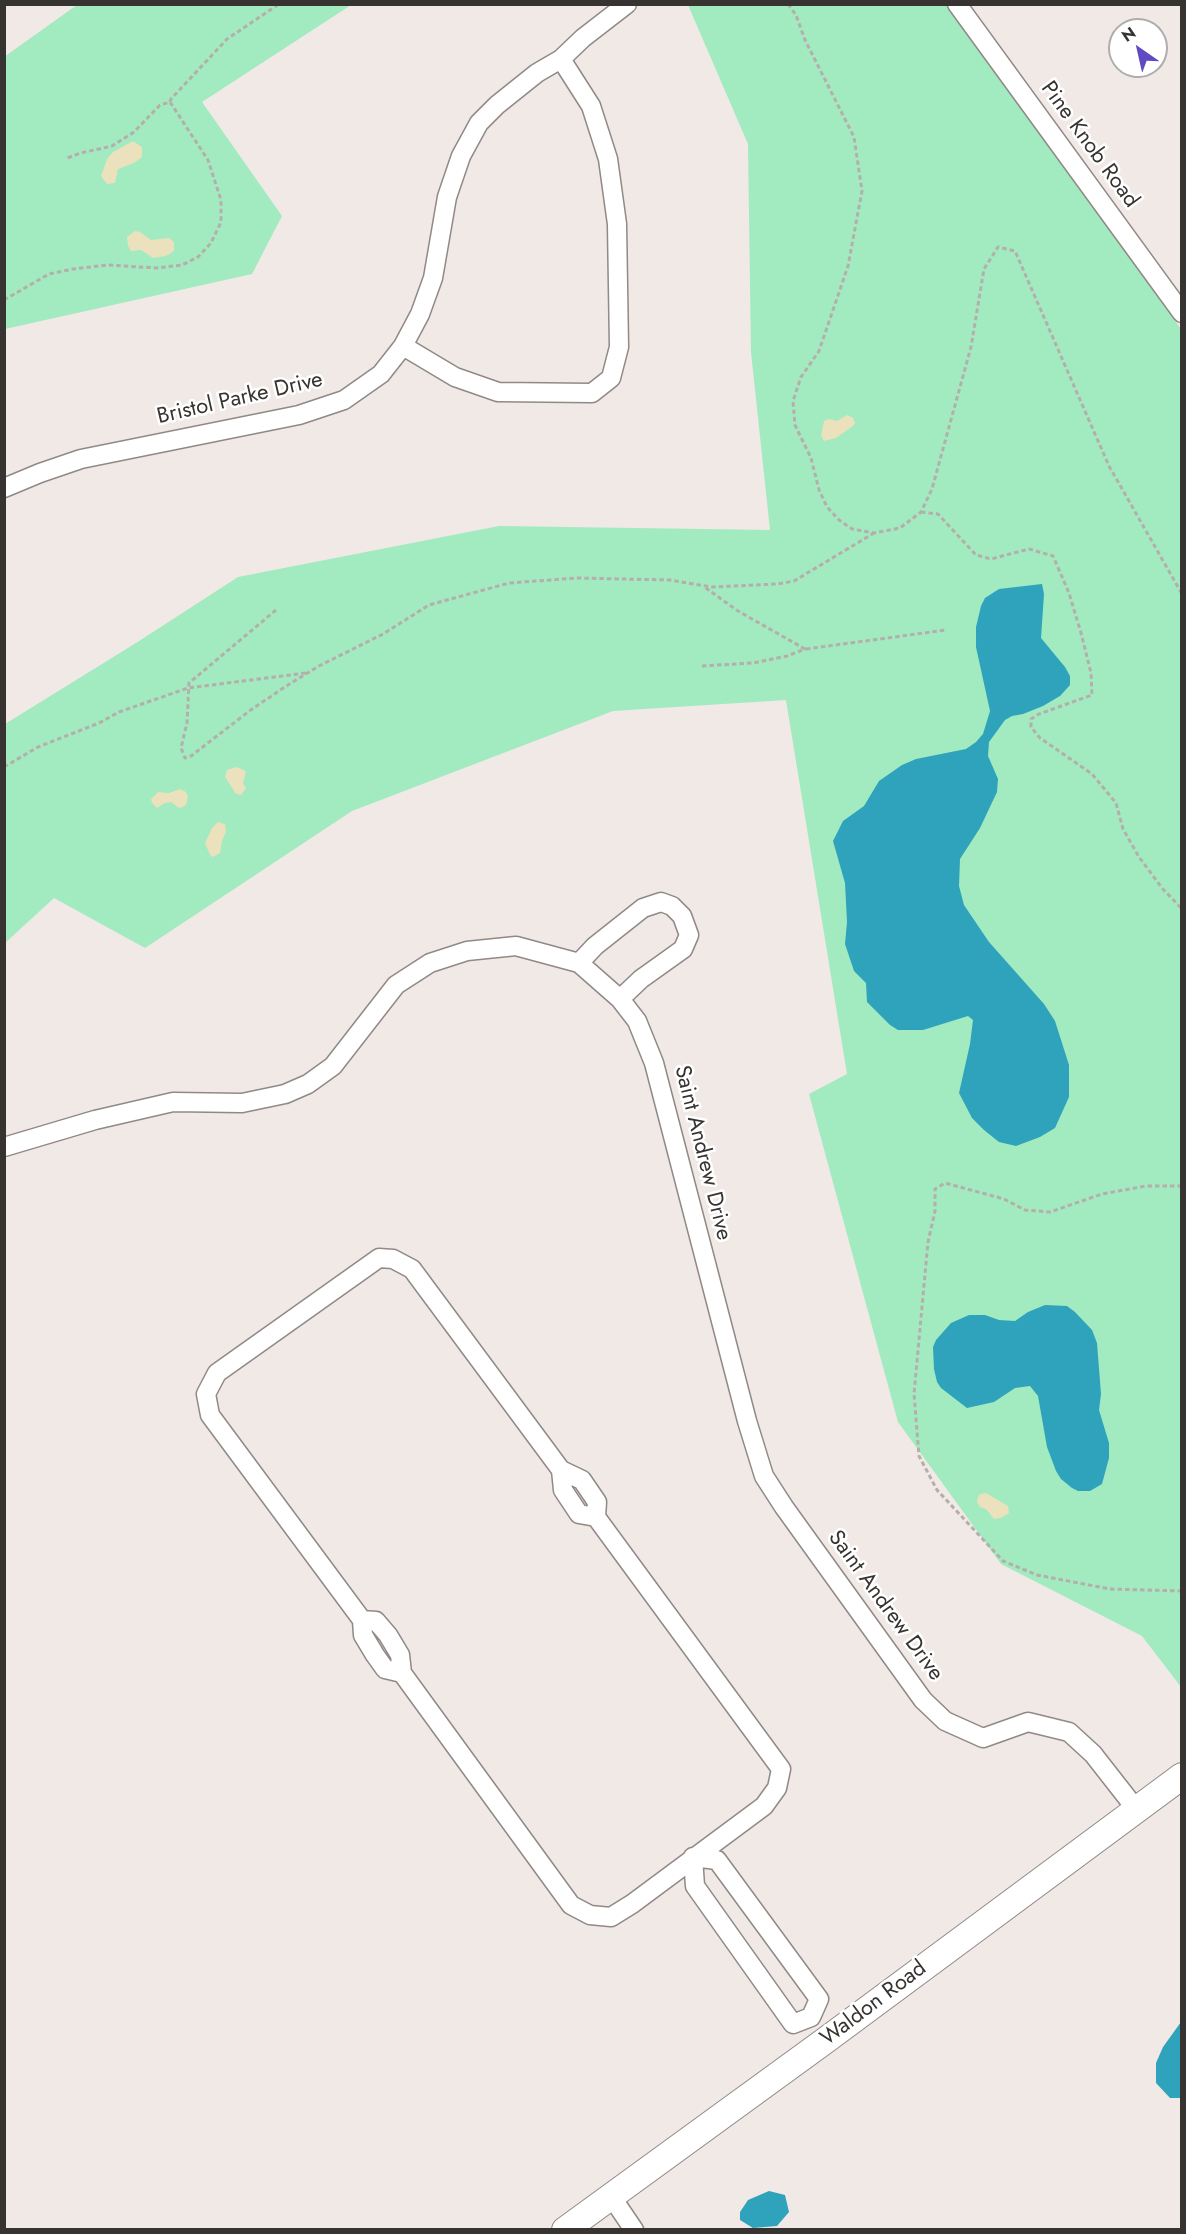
<!DOCTYPE html>
<style>
body{margin:0}
#map{position:relative;width:1186px;height:2234px;overflow:hidden;background:#f0e9e5;font-family:Jost,sans-serif}
canvas{display:block}
.frame{position:absolute;inset:0;border:6px solid #363331;pointer-events:none}
.north{position:absolute;left:1108px;top:18px;width:60px;height:60px;box-sizing:border-box;background:#fff;border:2px solid #afadad;border-radius:50%;rotate:326deg;font-size:16px;font-weight:700;line-height:24px;text-align:center;color:#363331}
.north::after{content:'';display:block;margin:auto;width:21px;height:27px;background:#6049c1;clip-path:polygon(50% 0,100% 100%,50% 72%,0 100%)}
</style>
<div id="map">
<canvas width="1186" height="2234"></canvas>
<div class="frame"></div>
<div class="north">N</div>
</div>
<script>
const c = document.querySelector('canvas').getContext('2d');
c.lineJoin = 'round';
function fillPath(path, color) { c.fillStyle = color; c.fill(path, 'evenodd'); }
const poly = rows => new Path2D(rows.map(r => 'M' + r).join(''));
function trace(path, color, width, dash) { c.strokeStyle = color; c.lineWidth = width; c.lineCap = dash ? 'butt' : 'round'; c.setLineDash(dash || []); c.stroke(path); }
function drawText(font, color, halo, rows, align = 'center') {
  c.font = font + ' Jost,sans-serif'; c.lineWidth = 5; c.setLineDash([]); c.textBaseline = 'middle'; c.strokeStyle = halo; c.fillStyle = color; for (const [text, x, y, turn = 0] of rows) {
    c.save(); c.translate(x, y); c.rotate((+turn || 0) * Math.PI / 180); c.textAlign = isNaN(turn) ? turn : align; if (halo) c.strokeText(text, 0, 0); c.fillText(text, 0, 0); c.restore();
  }
}
fillPath(poly([
 [77,5,351,5,202,102,282,216,252,274,5,329,4,57],
 [688,5,947,5,1181,329,1181,1687,1142,1636,1001,1564,898,1422,809,1094,847,1074,786,700,613,711,352,811,145,948,54,898,5,943,5,724,136,643,238,577,499,526,770,530,751,352,748,144]
]), '#a2eac0');
fillPath(poly([
 [133,141,142,147,142,157,134,163,118,169,115,183,107,184,101,176,107,159,113,152],
 [135,231,140,232,151,240,169,238,174,242,174,251,166,256,153,258,141,250,131,251,128,246,127,237],
 [847,415,853,418,855,423,853,426,836,438,824,441,821,436,824,421,829,419,837,421],
 [236,767,246,771,243,783,246,788,241,795,236,794,225,777,227,770],
 [180,789,186,792,188,797,186,805,183,807,179,808,171,802,165,803,157,808,152,803,151,799,158,792,169,793],
 [218,822,225,824,226,832,222,841,220,853,213,857,210,855,205,843,212,828],
 [986,1493,1008,1506,1009,1513,1001,1518,994,1519,986,1509,980,1507,977,1502,978,1497,980,1494]
]), '#ebe1bc');
fillPath(poly([
 [1042,584,1044,594,1041,638,1065,667,1070,676,1070,685,1060,696,1043,706,1023,714,1012,716,1005,720,989,742,988,756,998,779,997,792,980,828,960,859,959,886,964,905,989,942,1044,1004,1055,1021,1069,1065,1069,1097,1055,1128,1040,1137,1016,1146,999,1142,984,1130,972,1118,959,1093,970,1044,973,1020,968,1016,923,1030,898,1030,890,1025,867,1002,866,983,854,971,845,944,847,922,845,883,833,841,843,821,864,806,879,781,902,765,916,759,966,749,976,742,983,734,990,711,976,647,976,627,981,606,985,598,999,589],
 [1045,1305,1067,1306,1075,1312,1092,1330,1097,1343,1101,1394,1099,1410,1109,1443,1109,1458,1102,1484,1090,1491,1078,1491,1072,1488,1061,1479,1056,1471,1047,1447,1038,1396,1030,1386,1015,1388,994,1402,967,1408,941,1388,937,1382,934,1369,933,1347,936,1340,951,1323,969,1315,985,1315,999,1320,1015,1321,1028,1312],
 [1181,2022,1181,2098,1170,2098,1156,2083,1156,2063,1163,2047],
 [769,2191,785,2195,789,2212,777,2226,753,2228,740,2220,740,2212,748,2200]
]), '#2fa3bc');
const street = poly([
 [957,4,1182,313],
 [403,346,455,377,498,392,592,393,611,378,619,347,617,224,608,159,591,106,561,59],
 [4,488,40,473,81,459,299,415,344,400,381,374,403,346,420,314,433,278,447,197,461,156,479,123,497,105,537,73,561,59,583,38,627,4],
 [579,963,595,946,643,908,661,902,672,906,682,916,689,935,683,949,641,979,620,999],
 [4,1147,95,1120,173,1102,242,1103,285,1094,308,1084,333,1066,396,985,430,963,467,951,516,946,579,963,620,999,637,1021,654,1063,747,1421,764,1476,784,1507,923,1700,945,1721,983,1738,1028,1722,1069,1732,1093,1754,1136,1809],
 [362,1620,376,1621,388,1635,400,1655,402,1673,385,1669,375,1655,363,1635,362,1620,210,1415,206,1394,217,1373,379,1258,393,1259,412,1269,561,1470],
 [402,1673,571,1905,590,1915,611,1917,632,1904,764,1806,777,1788,781,1769,596,1517,597,1502,582,1480,561,1470,563,1490,579,1514,596,1517],
 [693,1857,717,1860,819,1999,811,2017,793,2024,695,1886,693,1857],
 [611,2196,634,2230]
]);
const secondary = poly([
 [565,2230,826,2040,1182,1776]
]);
trace(street, '#908986', 21);
trace(secondary, '#908986', 28);
trace(poly([
 [788,4,796,15,805,40,854,137,862,191,848,266,819,351,801,377,793,401,795,425,811,458,819,490,827,507,839,520,852,529,874,533,900,528,921,512,932,489,971,347,984,269,998,247,1015,251,1109,466,1182,594],
 [170,102,171,99,227,39,279,4],
 [4,300,49,274,73,269,108,265,157,268,182,265,198,257,211,243,221,222,221,200,208,160,170,102,160,105,134,132,112,146,81,153,67,158],
 [921,512,938,514,976,555,991,559,1029,549,1053,556,1069,593,1081,633,1091,673,1092,695,1039,714,1031,719,1031,727,1040,738,1092,774,1116,803,1123,829,1139,857,1162,888,1182,909],
 [276,610,189,683,187,723,181,748,185,758,191,756,252,709,291,683,319,666,383,634,429,605,509,583,577,578,670,580,712,587,777,584,794,581,874,533],
 [806,649,946,630],
 [702,666,753,663,787,656,805,649,738,611,703,586],
 [4,767,38,747,99,723,119,712,188,688,306,673],
 [1182,1186,1146,1186,1102,1194,1050,1212,1025,1210,1004,1199,945,1183,935,1189,935,1211,928,1242,914,1394,919,1456,937,1490,1003,1561,1037,1575,1110,1589,1182,1591]
]), '#b4afab', 3, [4.5, 3]);
trace(street, '#fff', 18);
trace(secondary, '#fff', 26);
drawText('22px', '#363331', '#fff', [
 ["Pine Knob Road",1089,145,54],
 ["Bristol Parke Drive",240,399,-13],
 ["Saint Andrew Drive",702,1153,76],
 ["Saint Andrew Drive",885,1606,54],
 ["Waldon Road",874,2004,-37]
]);
</script>
